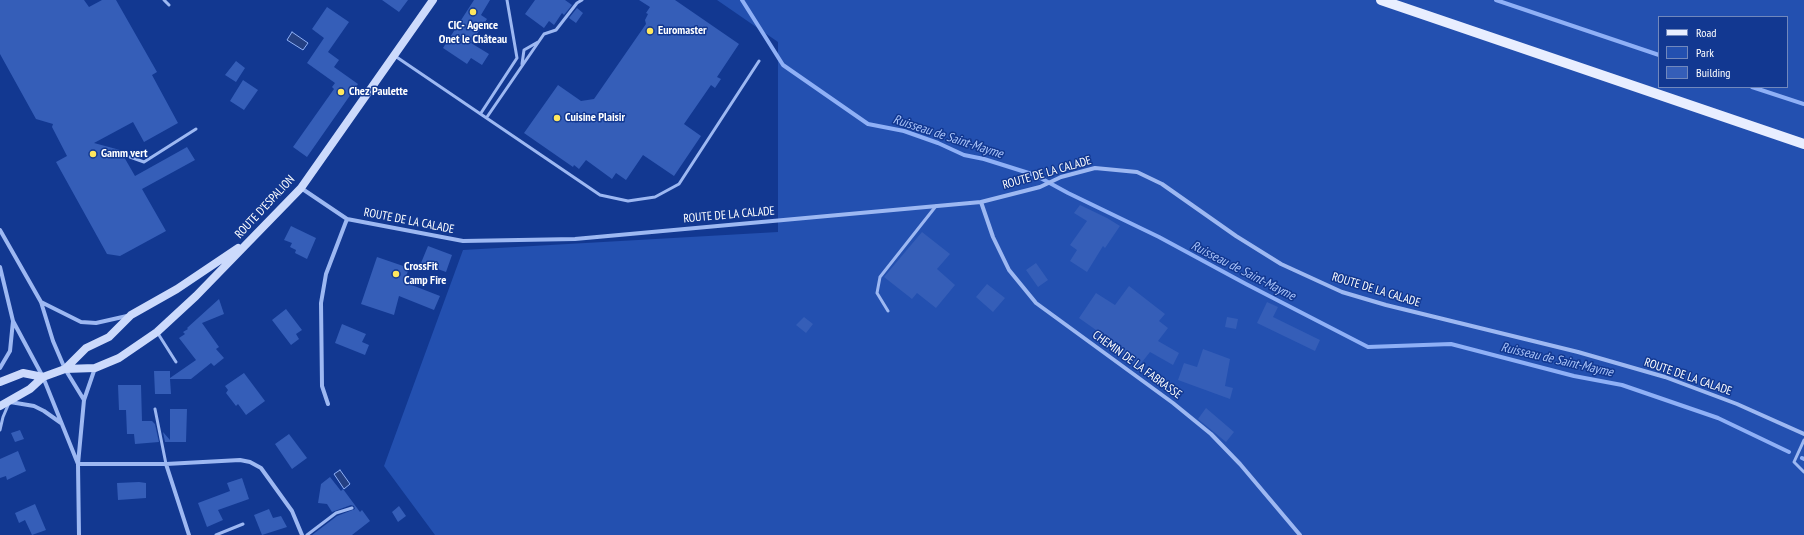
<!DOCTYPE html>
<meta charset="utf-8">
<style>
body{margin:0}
#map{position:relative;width:1804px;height:535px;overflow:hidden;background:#123891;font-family:"PT Sans Narrow",sans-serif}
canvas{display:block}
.legend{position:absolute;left:1658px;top:16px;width:130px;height:72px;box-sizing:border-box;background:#123891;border:1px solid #7188bd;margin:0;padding:5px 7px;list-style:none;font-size:12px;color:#fff}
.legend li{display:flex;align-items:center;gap:8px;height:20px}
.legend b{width:20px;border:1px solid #7188bd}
</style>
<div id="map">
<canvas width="1804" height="535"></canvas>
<ul class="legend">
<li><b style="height:5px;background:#e8eeff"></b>Road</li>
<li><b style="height:11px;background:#2350b0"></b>Park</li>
<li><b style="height:11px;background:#355eb8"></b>Building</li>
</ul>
</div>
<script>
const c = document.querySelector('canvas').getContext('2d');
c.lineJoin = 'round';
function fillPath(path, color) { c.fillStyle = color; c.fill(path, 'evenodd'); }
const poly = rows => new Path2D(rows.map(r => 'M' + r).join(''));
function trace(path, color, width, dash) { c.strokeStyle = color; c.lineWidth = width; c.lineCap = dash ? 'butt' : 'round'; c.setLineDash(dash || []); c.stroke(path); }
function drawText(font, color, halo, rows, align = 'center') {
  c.font = font + ' "PT Sans Narrow",sans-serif'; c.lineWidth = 3; c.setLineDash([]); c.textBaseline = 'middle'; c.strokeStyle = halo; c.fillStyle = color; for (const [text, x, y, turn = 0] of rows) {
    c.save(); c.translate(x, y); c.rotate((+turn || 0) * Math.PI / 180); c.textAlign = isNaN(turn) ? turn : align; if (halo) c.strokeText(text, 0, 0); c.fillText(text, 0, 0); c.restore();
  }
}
fillPath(poly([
 [717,0,1804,0,1804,535,435,535,384,466,463,250,778,232,778,42],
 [1659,17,1787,17,1787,87,1659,87]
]), '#2350b0');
const water = poly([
 [292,32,308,43,303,50,287,40,292,32],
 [340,470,350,484,344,489,334,474,340,470]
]);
fillPath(water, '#244083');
trace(water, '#8fb0f6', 1);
trace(poly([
 [742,0,783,65,868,124,904,131,938,143,964,155,984,159,1035,175,1068,193,1159,237,1246,284,1368,347,1451,344,1574,376,1622,385,1718,418,1789,452],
 [1496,0,1659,55],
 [1752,87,1804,104],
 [1802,458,1804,459]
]), '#8fb0f6', 4);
fillPath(poly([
 [0,0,84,0,89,7,102,0,116,0,157,72,152,75,178,123,144,142,133,122,94,143,120,150,135,176,187,147,195,160,142,189,166,231,120,256,107,254,56,162,67,156,52,127,53,124,36,119,0,54],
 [382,0,408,0,399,12],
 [474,0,490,0,481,15,487,19,471,43,489,54,482,65,471,58,467,64,443,48],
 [535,0,565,0,572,5,564,15,562,13,554,25,549,21,544,28,525,14],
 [639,0,675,0,739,44,717,77,721,79,715,88,711,85,684,124,701,136,674,176,643,155,626,180,616,173,612,179,586,160,579,169,574,165,573,167,524,133,558,85,581,101,594,99,646,24,645,20,648,14,646,13,650,7],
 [327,7,349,22,328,52,339,60,334,67,358,84,307,157,293,147,334,89,332,87,335,83,307,63,324,38,312,29],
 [577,8,583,13,576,23,569,18],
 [236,61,245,68,236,82,225,75],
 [243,80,258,90,244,110,230,101],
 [1080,205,1107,218,1120,226,1105,248,1103,246,1087,272,1070,261,1077,250,1070,245,1087,221,1074,213],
 [291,226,316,238,307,259,295,253,296,250,290,247,292,243,284,240],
 [922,232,950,254,937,269,955,285,936,308,917,293,912,299,884,277],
 [428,246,452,255,446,272,421,263],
 [377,257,409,268,404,282,440,296,434,310,399,296,394,315,361,304],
 [1036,263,1048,280,1038,287,1026,270],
 [987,284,1005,298,993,312,976,297],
 [1129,286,1165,314,1159,321,1168,328,1158,341,1179,353,1173,365,1150,352,1138,367,1094,332,1096,330,1079,318,1096,293,1115,305],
 [219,299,224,314,202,323,219,347,216,349,224,358,214,366,211,363,191,379,170,379,171,394,155,394,154,371,170,371,170,378,196,360,179,338,185,334,183,332,188,329,187,328],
 [1267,302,1278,307,1273,317,1320,340,1315,351,1257,323],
 [286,309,302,330,296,334,299,339,291,345,272,320],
 [804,317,813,324,806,333,796,325],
 [1227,317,1238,319,1236,329,1225,327],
 [342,324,366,334,362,342,369,345,365,355,335,343],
 [1203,349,1230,359,1225,386,1233,388,1230,399,1178,380,1184,363,1197,367],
 [244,373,265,401,246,415,238,404,236,406,226,393,228,390,225,386],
 [118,385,141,385,142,421,152,421,155,424,159,442,135,444,134,434,127,434,126,410,119,410],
 [1206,408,1234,432,1226,442,1198,419],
 [170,409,187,409,186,442,165,442,163,432,170,440],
 [20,430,24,439,15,442,11,433],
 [289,434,307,458,292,469,275,444],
 [18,451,26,471,7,480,6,476,0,478,0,459],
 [330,477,341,491,343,489,360,512,362,510,370,521,352,535,312,535,337,516,355,509,354,506,351,505,332,512,327,504,318,503,321,484],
 [242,478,249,499,218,510,223,520,207,527,198,503,230,491,227,483],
 [139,482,146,483,146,498,118,500,117,483],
 [35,504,46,530,32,535,25,520,19,523,15,513],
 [399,506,406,516,398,522,392,512],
 [269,509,273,518,281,516,287,527,262,535,254,515]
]), '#355eb8');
trace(poly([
 [164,0,169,5],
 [395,56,600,195,628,201,655,197,679,184,759,61],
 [522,64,524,50,538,42],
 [481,113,517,58,507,0],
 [487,117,544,34,556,30,577,3,582,0],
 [130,157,144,162,196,129],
 [888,311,877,293,880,277,936,206],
 [157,332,176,362],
 [155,409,166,464],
 [0,430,3,417,9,403],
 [1804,440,1794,462,1804,472],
 [216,535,243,524],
 [307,535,336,513,352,508]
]), '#9db8f2', 3);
trace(poly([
 [301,188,347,219,463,241,575,239,981,202,1040,187,1061,177,1095,168,1137,172,1162,184,1236,236,1281,264,1342,292,1386,305,1578,352,1665,377,1737,404,1804,434],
 [981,202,993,237,1009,270,1036,303,1173,403,1211,434,1240,464,1300,535],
 [0,230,41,302,53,341,65,369,84,400],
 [0,267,13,321,43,377,78,464],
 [41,302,81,322,96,323,127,316],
 [0,368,10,351,13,321],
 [10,402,34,406,44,411,61,423],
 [328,404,322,386,321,303,326,274,347,219],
 [78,464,166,464,189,535],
 [166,464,240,460,250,462,261,468,292,511,302,535],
 [79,535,78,464,84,400,95,368]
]), '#9db8f2', 4);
trace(poly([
 [65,369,86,348,109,337,131,315,177,289,238,248],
 [0,382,23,373,43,377],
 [0,406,30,389,43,377,65,369,95,368,119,358,157,332,196,296,301,188,433,0]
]), '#ccdafc', 8);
trace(poly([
 [1381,0,1804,144]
]), '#e8eeff', 10);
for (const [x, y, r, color] of [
 [473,12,4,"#ffe75e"],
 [650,31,4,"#ffe75e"],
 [341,92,4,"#ffe75e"],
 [557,118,4,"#ffe75e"],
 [93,154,4,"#ffe75e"],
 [396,274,4,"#ffe75e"]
]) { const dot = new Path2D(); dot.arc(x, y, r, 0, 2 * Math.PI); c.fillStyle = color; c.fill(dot); trace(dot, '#123891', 1.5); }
drawText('bold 12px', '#fff', '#123891', [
 ["CIC- Agence",473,26,"center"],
 ["Onet le Château",473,40,"center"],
 ["Euromaster",658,31],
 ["Chez Paulette",349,92],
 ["Cuisine Plaisir",565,118],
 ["Gamm vert",101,154],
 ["CrossFit",404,267],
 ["Camp Fire",404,281]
], 'left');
drawText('12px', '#fff', '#123891', [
 ["ROUTE DE LA CALADE",1047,173,-16],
 ["ROUTE D'ESPALION",265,207,-47],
 ["ROUTE DE LA CALADE",729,215,-5],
 ["ROUTE DE LA CALADE",409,221,11],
 ["ROUTE DE LA CALADE",1376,290,17],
 ["CHEMIN DE LA FABRASSE",1137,365,36],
 ["ROUTE DE LA CALADE",1688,377,19]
]);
drawText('italic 13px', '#a9c3f9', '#123891', [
 ["Ruisseau de Saint-Mayme",948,137,18],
 ["Ruisseau de Saint-Mayme",1243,271,27],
 ["Ruisseau de Saint-Mayme",1557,360,13]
]);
</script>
